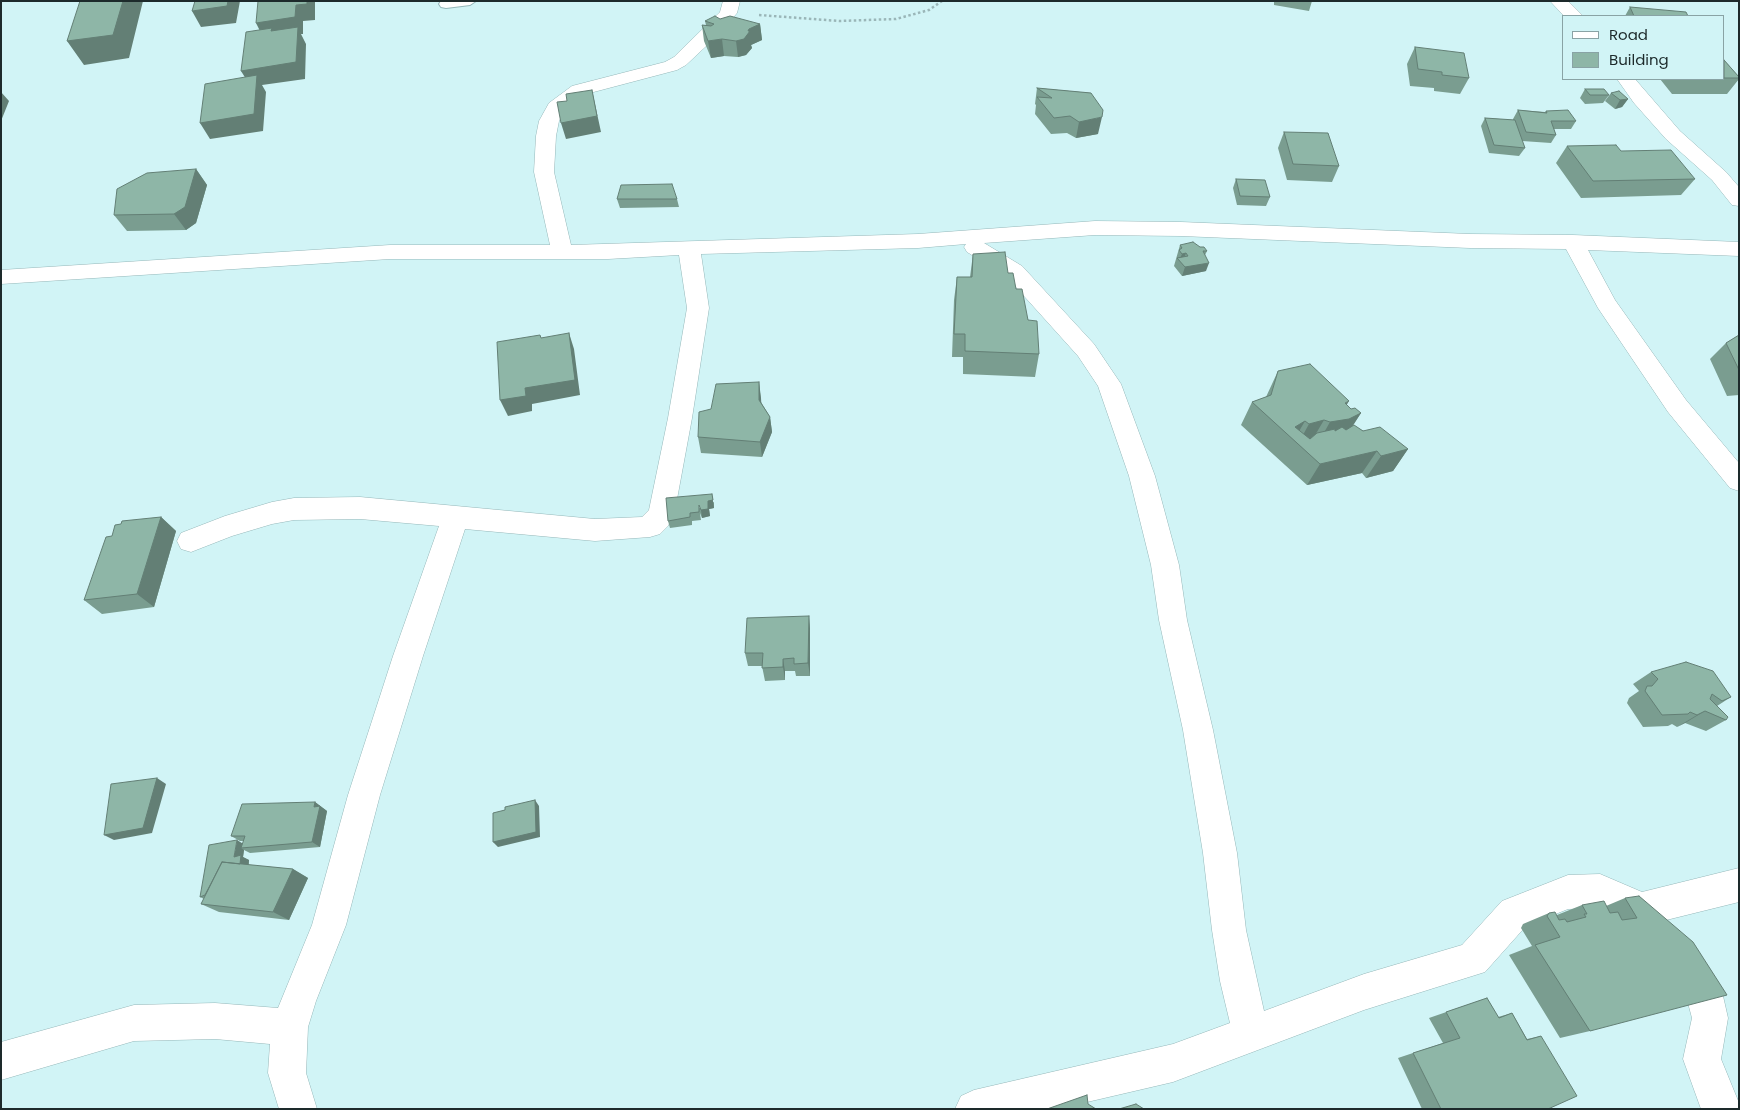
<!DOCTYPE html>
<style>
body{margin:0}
#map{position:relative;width:1740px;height:1110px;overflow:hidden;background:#d1f4f6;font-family:Poppins,sans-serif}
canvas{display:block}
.frame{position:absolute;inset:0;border:2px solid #1d2a2b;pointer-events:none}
.legend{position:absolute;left:1562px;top:15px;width:162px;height:65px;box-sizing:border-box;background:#d1f4f6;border:1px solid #89a3a5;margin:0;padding:6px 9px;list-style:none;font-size:15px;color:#1d2a2b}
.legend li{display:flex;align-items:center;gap:10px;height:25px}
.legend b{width:25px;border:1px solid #89a3a5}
</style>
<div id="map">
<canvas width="1740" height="1110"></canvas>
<div class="frame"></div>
<ul class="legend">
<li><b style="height:6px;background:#fff"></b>Road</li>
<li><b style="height:14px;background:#8eb6a7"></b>Building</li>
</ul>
</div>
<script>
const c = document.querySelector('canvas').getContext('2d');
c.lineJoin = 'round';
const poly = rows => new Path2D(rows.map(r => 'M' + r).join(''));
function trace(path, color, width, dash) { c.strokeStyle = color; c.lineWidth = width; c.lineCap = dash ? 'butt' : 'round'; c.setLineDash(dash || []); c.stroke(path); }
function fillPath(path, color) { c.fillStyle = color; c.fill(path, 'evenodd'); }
const service = poly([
 [441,1,476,1,470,5,446,8,441,7,439,4,441,1]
]);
const minor = poly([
 [723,1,740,1,737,13,719,34,686,65,677,70,586,94,564,110,559,121,556,136,554,172,571,245,918,234,1095,221,1181,222,1470,234,1573,235,1739,242,1739,256,1588,250,1615,300,1686,400,1739,463,1739,491,1730,488,1668,412,1598,308,1566,249,1470,248,1181,236,1095,235,984,243,1022,266,1094,344,1121,384,1155,476,1179,565,1187,620,1213,730,1237,853,1246,930,1264,1011,1364,974,1462,945,1502,901,1568,875,1600,874,1642,892,1739,868,1739,902,1642,926,1600,908,1568,909,1526,926,1485,972,1364,1010,1173,1082,1057,1109,955,1109,961,1096,974,1090,1173,1044,1230,1023,1220,981,1212,930,1203,853,1183,730,1159,620,1151,565,1129,476,1098,386,1078,356,1006,276,967,252,964,247,966,244,918,248,701,254,709,308,692,418,675,510,668,526,660,534,650,537,595,541,465,529,423,656,380,795,346,925,316,1001,308,1027,306,1073,317,1109,279,1109,268,1073,270,1044,215,1039,134,1041,1,1080,1,1042,134,1005,215,1003,278,1008,312,925,348,795,393,656,439,526,360,519,294,520,272,524,232,536,191,552,181,549,177,541,181,533,225,516,272,502,294,498,360,497,595,519,642,517,649,510,668,418,687,308,679,255,608,259,390,259,1,284,1,270,390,245,550,245,534,172,536,136,539,121,549,103,572,86,665,62,674,57,720,12,723,1],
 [1550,1,1568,1,1583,16,1564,16,1550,1],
 [1617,79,1635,79,1680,131,1726,172,1739,187,1739,206,1732,205,1712,180,1666,139,1634,103,1617,79],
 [1687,950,1700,955,1718,983,1723,996,1728,1018,1721,1059,1739,1103,1739,1109,1701,1109,1683,1059,1692,1018,1688,1003,1674,981,1669,968,1674,955,1687,950]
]);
trace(service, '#95b7b9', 2);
trace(minor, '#95b7b9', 1);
trace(poly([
 [759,15,839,21,896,19,929,10,942,1]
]), '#9ab6b8', 2.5, [2.5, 2.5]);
fillPath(service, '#fff');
fillPath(minor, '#fff');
fillPath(poly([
 [1274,1,1312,1,1309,11,1274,5],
 [1630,7,1688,16,1625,16],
 [720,19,760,24,762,40,751,45,752,48,746,55,738,57,724,56,711,58,704,41,702,25,706,25,705,21],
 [1415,47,1469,78,1460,94,1434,91,1434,88,1410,86,1407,64],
 [1724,60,1739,77,1739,79,1727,94,1672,94,1660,79,1724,79],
 [1037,88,1091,93,1098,134,1076,138,1067,133,1051,134,1035,114,1036,105,1035,104],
 [1585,89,1609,95,1603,103,1585,104,1580,98],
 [1611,93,1628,99,1622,107,1615,109,1605,101],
 [1518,110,1545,112,1546,111,1576,121,1571,129,1554,129,1556,135,1551,143,1522,141,1525,148,1519,156,1489,153,1481,126,1485,118,1513,120,1513,119],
 [1284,132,1339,166,1332,182,1287,180,1278,148],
 [1567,146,1621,151,1695,179,1681,195,1581,198,1556,163],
 [196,169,207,185,196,223,186,230,127,231,114,215],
 [1236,179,1270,197,1266,206,1237,205,1233,188],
 [617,199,677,199,679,207,620,208],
 [1180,245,1200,247,1207,251,1205,255,1206,271,1182,276,1174,266],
 [973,254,1008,273,1028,320,1039,354,1035,377,963,374,963,357,952,357,954,300,957,277,970,277],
 [1739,335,1739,395,1727,396,1710,359,1726,343],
 [1278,371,1346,405,1351,409,1361,413,1352,426,1408,449,1393,471,1366,478,1362,473,1307,485,1241,425,1252,402,1266,397],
 [759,382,761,402,770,417,772,432,762,457,701,453,698,437,711,409],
 [714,502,714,508,709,509,710,516,702,518,700,513,701,520,692,521,692,525,670,528,668,521],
 [161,517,176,531,154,607,102,614,84,600,112,536],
 [809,616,810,629,810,676,796,676,795,671,785,671,785,680,765,681,762,666,748,666,745,653],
 [1651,672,1731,697,1717,706,1726,720,1706,731,1685,723,1677,727,1672,724,1668,726,1643,727,1627,703,1629,698,1639,691,1633,684],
 [315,802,327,811,320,847,250,853,244,850,243,857,249,860,249,865,293,869,308,878,289,920,219,912,201,904,204,899,200,897,243,843,244,841,240,841,231,836],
 [1625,898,1693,942,1590,1031,1560,1038,1509,955,1532,946,1521,928,1523,924,1549,913,1557,915,1582,905,1606,906],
 [1487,998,1498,1017,1512,1013,1527,1039,1541,1036,1548,1109,1422,1109,1398,1058,1443,1043,1429,1018]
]), '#7a9d90');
fillPath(poly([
 [123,1,143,1,129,58,84,65,67,41],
 [228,1,240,1,236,23,201,27,192,11],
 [307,1,315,1,315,20,303,21,303,34,301,34,306,44,305,79,262,85,266,92,263,131,210,139,200,123,251,87,241,71,264,39,256,23,296,5],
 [760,24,762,40,751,45,752,48,746,55,738,57,736,41,748,31,749,29],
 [722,39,724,56,711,58,708,41],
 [592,90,601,132,566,139,561,123],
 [1,92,9,101,1,121],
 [1628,99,1622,107,1615,109,1620,100],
 [1102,117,1098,134,1076,138,1079,122],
 [196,169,207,185,196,223,186,230,174,214],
 [1186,253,1183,261,1179,261,1182,254],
 [1209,263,1206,271,1182,276,1185,267],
 [569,333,574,349,580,395,532,404,532,411,508,416,500,400,525,388],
 [759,382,761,398,762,415,759,400],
 [1349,401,1337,421,1361,413,1347,435,1317,445,1330,422,1345,403],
 [770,417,772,432,762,457,760,442],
 [1324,420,1311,442,1298,444,1309,424],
 [1305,421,1294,440,1295,427],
 [1408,449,1393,471,1366,478,1381,456],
 [1377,451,1362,473,1307,485,1320,464],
 [712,494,714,508,709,509,710,516,702,518,701,510],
 [161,517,176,531,154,607,137,594],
 [809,616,810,629,810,676,808,663],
 [783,659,785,671,785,680,783,667],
 [1705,711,1685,723,1677,727,1697,715],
 [157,778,166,784,152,833,114,840,104,835],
 [535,800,539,806,540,837,498,847,493,842],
 [315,802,327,811,320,847,312,842,314,807],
 [237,840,245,845,241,848,244,850,243,857,249,860,247,872,239,867,234,857],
 [293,869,308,878,289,920,273,912]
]), '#637f75');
const building = poly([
 [80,1,123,1,113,35,67,41,80,1],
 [195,1,228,1,227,6,192,11,195,1],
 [258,1,307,1,307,4,296,5,295,17,256,23,258,1],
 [1630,7,1686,12,1688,16,1634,16,1630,7],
 [715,16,720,19,730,16,760,24,749,29,748,31,750,31,744,39,736,41,722,39,708,41,702,25,711,26,714,24,705,21,715,16],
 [298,27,296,62,241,71,246,32,272,28,271,31,298,27],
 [1415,47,1464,53,1469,78,1442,75,1442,72,1418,69,1415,47],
 [1724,60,1739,77,1739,78,1724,78,1724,60],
 [257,75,254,114,200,123,205,84,257,75],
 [1037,88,1091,93,1103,110,1102,117,1079,122,1070,116,1054,118,1037,97,1052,98,1037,88],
 [1585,89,1604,89,1609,95,1590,95,1585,89],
 [592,90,597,116,561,123,557,102,567,101,566,94,592,90],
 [1619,91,1628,99,1620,100,1611,93,1619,91],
 [1518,110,1547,113,1546,111,1568,110,1576,121,1551,121,1556,135,1526,132,1518,110],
 [1485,118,1515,120,1525,148,1494,145,1485,118],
 [1284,132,1328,133,1339,166,1293,164,1284,132],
 [1616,145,1621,151,1671,150,1695,179,1593,181,1567,146,1616,145],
 [196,169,185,207,174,214,114,215,117,189,147,173,196,169],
 [1236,179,1265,180,1270,197,1240,196,1236,179],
 [672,184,677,199,617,199,621,185,672,184],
 [1193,242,1200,247,1204,247,1207,251,1203,251,1209,263,1185,267,1177,258,1188,256,1186,253,1182,254,1179,250,1182,248,1180,245,1193,242],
 [1005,252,1008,273,1013,273,1016,289,1022,289,1028,320,1037,321,1039,354,965,351,965,334,954,334,957,277,972,277,973,254,1005,252],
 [569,333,575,380,525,388,526,396,500,400,497,342,540,335,541,338,569,333],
 [1739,335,1739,370,1726,343,1739,335],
 [1310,364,1349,401,1345,403,1351,409,1355,408,1361,413,1349,419,1330,422,1324,420,1309,424,1305,421,1295,427,1310,439,1317,433,1335,429,1335,431,1342,427,1346,430,1354,425,1363,431,1380,427,1408,449,1381,456,1377,451,1320,464,1252,402,1271,395,1278,371,1310,364],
 [759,382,759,400,770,417,760,442,698,437,699,412,711,409,716,384,759,382],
 [712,494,713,500,708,501,708,509,701,510,699,505,699,512,690,513,690,517,668,521,666,498,712,494],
 [161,517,137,594,84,600,106,537,112,536,115,525,121,524,122,521,161,517],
 [809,616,808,663,794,664,794,658,783,659,783,667,762,668,763,653,745,653,747,618,809,616],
 [1686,662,1713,671,1731,697,1722,701,1712,694,1710,699,1728,717,1726,720,1705,711,1697,715,1690,712,1688,714,1662,715,1645,691,1647,686,1652,686,1658,679,1651,672,1686,662],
 [157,778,143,828,104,835,111,784,157,778],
 [535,800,536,832,493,842,493,813,505,810,505,807,535,800],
 [315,802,314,807,320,806,312,842,241,848,245,836,231,836,242,804,315,802],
 [237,840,234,857,241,855,240,864,222,862,205,895,200,897,209,845,237,840],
 [222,862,293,869,273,912,201,904,222,862],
 [1639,896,1693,942,1727,995,1590,1031,1535,945,1560,937,1547,916,1549,913,1555,912,1559,920,1565,919,1567,922,1586,917,1584,914,1587,914,1582,905,1604,901,1610,913,1618,912,1622,920,1637,918,1625,898,1639,896],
 [1487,998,1499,1018,1512,1013,1527,1040,1541,1036,1577,1096,1548,1109,1441,1109,1413,1053,1460,1038,1446,1012,1487,998],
 [1087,1095,1088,1104,1096,1109,1047,1109,1087,1095],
 [1136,1104,1144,1109,1119,1109,1136,1104]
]);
fillPath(building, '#8eb6a7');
trace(building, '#637f75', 1);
</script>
